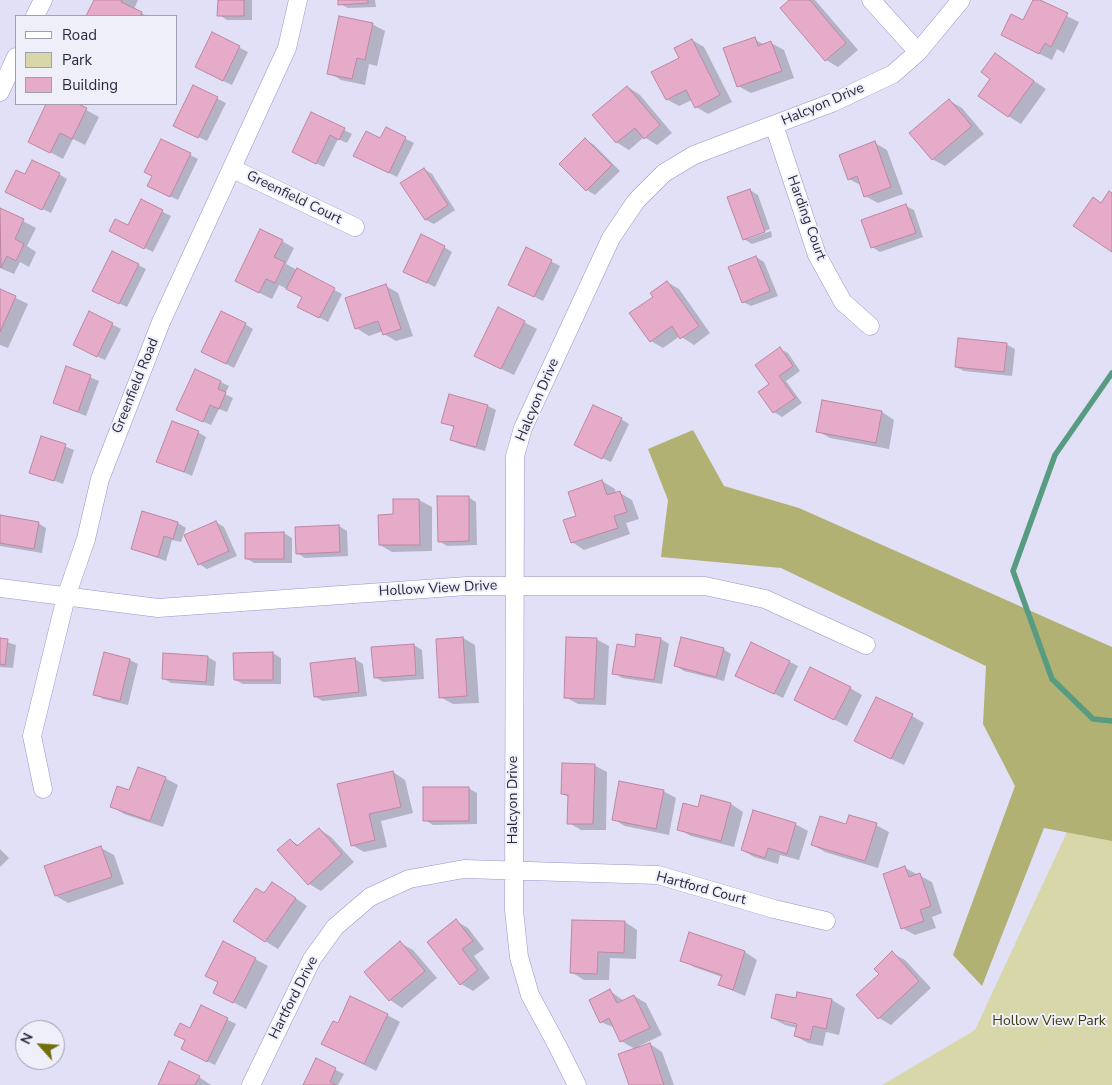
<!DOCTYPE html>
<style>
body{margin:0}
#map{position:relative;width:1112px;height:1085px;overflow:hidden;background:#e1e0f7;font-family:"Nunito Sans",sans-serif}
canvas{display:block}
.legend{position:absolute;left:15px;top:15px;width:162px;height:90px;box-sizing:border-box;background:#efeffa;border:1px solid #a09faf;margin:0;padding:6px 9px;list-style:none;font-size:15px;color:#2a283e}
.legend li{display:flex;align-items:center;gap:10px;height:25px}
.legend b{width:25px;border:1px solid #a09faf}
.north{position:absolute;left:15px;top:1020px;width:50px;height:50px;box-sizing:border-box;background:#efeffa;border:1px solid #a09faf;border-radius:50%;rotate:296deg;font-size:14px;font-weight:700;line-height:20px;text-align:center;color:#2a283e}
.north::after{content:'';display:block;margin:auto;width:18px;height:22px;background:#716e0e;clip-path:polygon(50% 0,100% 100%,50% 72%,0 100%)}
</style>
<div id="map">
<canvas width="1112" height="1085"></canvas>
<ul class="legend">
<li><b style="height:6px;background:#fff"></b>Road</li>
<li><b style="height:14px;background:#d8d7aa"></b>Park</li>
<li><b style="height:14px;background:#e6abc8"></b>Building</li>
</ul>
<div class="north">N</div>
</div>
<script>
const c = document.querySelector('canvas').getContext('2d');
c.lineJoin = 'round';
function fillPath(path, color) { c.fillStyle = color; c.fill(path, 'evenodd'); }
const poly = rows => new Path2D(rows.map(r => 'M' + r).join(''));
function trace(path, color, width, dash) { c.strokeStyle = color; c.lineWidth = width; c.lineCap = dash ? 'butt' : 'round'; c.setLineDash(dash || []); c.stroke(path); }
function drawText(font, color, halo, rows, align = 'center') {
  c.font = font + ' "Nunito Sans",sans-serif'; c.lineWidth = 4; c.setLineDash([]); c.textBaseline = 'middle'; c.strokeStyle = halo; c.fillStyle = color; for (const [text, x, y, turn = 0] of rows) {
    c.save(); c.translate(x, y); c.rotate((+turn || 0) * Math.PI / 180); c.textAlign = isNaN(turn) ? turn : align; if (halo) c.strokeText(text, 0, 0); c.fillText(text, 0, 0); c.restore();
  }
}
fillPath(poly([
 [1112,735,1112,1085,882,1085,975,1030]
]), '#d8d7aa');
fillPath(poly([
 [693,430,724,486,799,508,1112,647,1112,841,1044,828,982,986,953,955,1015,786,983,724,986,666,781,568,661,557,668,500,648,449]
]), '#b2b174');
fillPath(poly([
 [95,0,138,0,134,9,147,16,88,16],
 [219,0,252,0,252,20,227,20,219,15],
 [339,0,375,0,376,7,348,8,340,4],
 [791,0,815,0,858,50,838,67,826,60],
 [1034,0,1079,22,1064,53,1057,49,1052,60,1002,35,1024,22],
 [372,24,385,31,377,66,369,64,365,85,341,80,329,73],
 [212,34,248,52,232,85,204,72],
 [754,39,765,45,771,43,784,50,794,78,751,93,738,86],
 [692,40,704,47,732,102,708,114,696,107,692,100,679,106,666,99,680,58],
 [996,55,1046,89,1021,124,1008,116,992,78],
 [194,87,226,103,207,141,183,130],
 [628,87,640,95,672,133,657,145,644,137,629,150,616,142],
 [950,101,962,108,984,134,945,166,932,159],
 [48,104,75,104,99,117,85,145,73,139,63,159,29,141],
 [312,113,352,134,347,143,338,139,324,167,301,156],
 [386,129,414,143,397,177,363,160,381,140],
 [161,140,198,159,178,200,157,190,153,176],
 [585,140,593,144,620,171,595,195,587,190,561,164],
 [875,143,887,150,903,194,878,203,865,196,862,186,849,179],
 [424,169,432,174,455,210,434,224,426,220],
 [59,174,67,179,51,213,15,196,26,176],
 [750,190,758,195,770,229,748,237,748,239,771,231,772,237,752,244,744,239],
 [141,201,171,216,153,252,118,235,128,227],
 [906,206,914,210,923,237,880,252,872,247],
 [0,209,36,228,27,246,36,252,29,267,20,262,14,274,0,268],
 [282,241,294,248,286,264,342,294,328,322,307,311,304,297,279,285,272,299,249,288],
 [444,247,452,252,435,287,413,276],
 [527,249,560,266,543,301,518,289],
 [756,257,764,262,778,296,751,306,743,302],
 [138,265,146,269,127,307,102,295],
 [667,282,679,289,710,333,694,345,680,336,663,348,651,341,655,297],
 [386,286,398,293,413,336,396,341,384,334,383,331,369,336,356,328],
 [0,290,28,304,8,348,0,345],
 [90,313,121,329,105,360,82,349],
 [524,322,537,329,514,375,488,363],
 [245,324,253,329,234,368,211,356],
 [1006,344,1015,349,1012,376,964,371,956,367],
 [780,349,788,353,800,371,786,381,802,403,782,417,774,412,760,392,771,385],
 [67,367,99,381,86,416,54,403],
 [221,382,229,386,225,394,233,398,227,412,219,409,211,425,186,414],
 [488,406,496,410,485,451,460,444,451,440,455,428,443,422],
 [882,412,894,420,889,449,830,438,817,431],
 [621,419,629,424,611,462,584,450],
 [198,432,206,437,192,476,158,461],
 [42,437,74,450,63,484,31,472],
 [602,481,615,489,616,494,620,493,632,500,639,519,626,523,630,534,584,550,572,542,577,516],
 [468,497,476,502,477,545,447,546,439,541],
 [419,500,432,507,432,551,392,552,380,545,395,515,394,501],
 [0,516,38,523,46,528,42,553,0,546],
 [216,522,224,527,237,556,207,569,199,564],
 [178,523,186,528,181,542,172,540,166,561,132,549],
 [339,526,347,531,348,556,305,558,297,553],
 [284,533,292,538,292,563,254,563,246,558],
 [463,638,475,645,479,703,453,704,440,697],
 [596,639,609,646,606,705,578,704,565,697],
 [661,639,669,644,662,684,622,678,614,673,636,648],
 [0,640,16,645,13,668,0,667],
 [414,645,422,650,424,679,383,682,375,677],
 [723,649,731,654,724,681,684,671,676,666],
 [273,653,281,658,281,684,243,684,235,680],
 [105,654,130,660,138,664,128,705,103,699,95,694],
 [208,657,216,662,214,686,171,683,163,678],
 [355,659,363,664,367,696,323,701,315,697],
 [790,662,798,666,783,698,745,680],
 [850,688,862,695,847,726,795,700],
 [912,716,924,723,904,765,868,748],
 [594,765,607,772,606,830,581,830,569,823,569,797,563,794],
 [393,772,405,780,413,813,381,821,387,847,364,852,352,845,338,785],
 [165,778,178,785,163,827,124,814,111,806,130,792],
 [468,788,477,793,477,824,433,825,425,820],
 [663,791,676,798,669,835,625,826,613,819],
 [702,797,731,804,743,812,734,847,691,836,678,829,699,808],
 [795,824,808,831,799,860,780,855,778,864,754,857,742,850],
 [876,825,889,832,878,868,825,852,813,845,847,826],
 [319,829,331,837,354,862,321,891,309,884,290,840,300,846],
 [101,848,114,855,124,884,68,903,56,896],
 [0,849,9,858,0,867],
 [905,868,932,882,942,913,932,917,936,928,915,935,902,928],
 [273,883,307,906,278,949,265,941,265,894],
 [456,921,468,928,484,949,474,956,490,978,473,991,461,984],
 [625,922,637,930,636,959,610,958,609,980,584,980,571,972],
 [690,934,745,952,757,960,745,996,719,985,722,977,694,967,682,960],
 [400,943,413,950,437,978,402,1008,390,1000,366,972],
 [892,953,905,960,931,988,891,1025,879,1018,880,974],
 [255,959,268,966,246,1009,227,999],
 [610,991,624,1001,634,996,646,1003,662,1035,637,1047,650,1044,662,1052,674,1085,630,1085,635,1049,621,1041,615,1028,601,1022],
 [798,993,832,1000,845,1008,839,1035,826,1032,823,1046,808,1043,795,1036,797,1028,785,1025,772,1018,797,1000],
 [784,1020,803,1024,802,1026,784,1022],
 [202,1007,236,1024,215,1065,190,1053,191,1029],
 [387,1015,400,1022,376,1071,323,1044,338,1024],
 [316,1060,344,1074,338,1085,304,1085],
 [199,1077,211,1085,159,1085]
]), '#0003');
trace(poly([
 [1112,373,1055,455,1013,571,1052,679,1093,719,1112,721]
]), '#579b81', 5.5);
const building = poly([
 [94,0,122,0,121,2,142,12,140,16,86,16,94,0],
 [218,0,244,0,244,16,217,16,218,0],
 [338,0,368,0,368,3,338,5,338,0],
 [789,0,810,0,846,43,825,61,780,8,789,0],
 [1033,0,1040,0,1068,13,1051,47,1045,43,1039,54,1001,35,1011,14,1023,20,1033,0],
 [339,16,373,23,365,60,357,58,352,79,327,74,339,16],
 [212,32,240,46,223,81,195,67,212,32],
 [755,37,758,46,771,41,782,71,737,87,723,48,755,37],
 [692,39,720,95,695,108,686,90,666,100,651,72,679,58,674,48,692,39],
 [995,53,1034,81,1008,117,978,96,990,79,981,72,995,53],
 [193,85,218,97,198,138,173,126,193,85],
 [627,86,660,125,644,139,635,128,616,143,592,115,627,86],
 [949,99,972,126,932,160,909,133,949,99],
 [46,104,78,104,87,108,72,139,60,133,50,153,28,142,46,104],
 [311,112,345,128,339,140,330,135,316,164,292,152,311,112],
 [386,127,406,137,389,173,353,156,366,131,380,138,386,127],
 [585,138,612,165,586,191,559,164,585,138],
 [161,139,191,153,170,197,147,186,152,176,144,172,161,139],
 [875,141,891,187,864,197,857,176,848,180,839,155,875,141],
 [32,160,60,173,42,210,5,192,16,170,25,174,32,160],
 [424,168,448,205,425,220,400,183,424,168],
 [750,189,765,232,743,240,727,197,750,189],
 [1109,191,1112,193,1112,252,1073,226,1093,197,1101,203,1109,191],
 [141,199,163,210,144,249,109,231,115,219,128,225,141,199],
 [906,204,916,233,871,248,861,220,906,204],
 [0,208,24,219,15,239,24,244,16,261,7,256,1,268,0,208],
 [260,229,283,240,274,257,285,262,275,283,266,279,259,293,235,281,260,229],
 [421,234,445,246,427,283,403,272,421,234],
 [526,247,552,260,534,297,508,285,526,247],
 [112,251,139,264,119,304,92,291,112,251],
 [756,256,770,291,742,303,728,267,756,256],
 [297,268,335,288,319,318,297,307,302,297,286,289,297,268],
 [667,281,699,326,680,339,672,326,650,342,629,313,653,297,650,293,667,281],
 [386,284,401,329,383,335,378,321,355,329,345,298,386,284],
 [0,289,16,296,0,332,0,289],
 [498,307,525,321,501,369,474,356,498,307],
 [89,311,113,323,97,357,73,345,89,311],
 [221,311,246,323,226,364,201,352,221,311],
 [958,338,1007,343,1004,372,955,367,958,338],
 [780,347,793,366,779,376,795,398,773,413,758,392,769,384,755,365,780,347],
 [66,366,91,375,78,412,53,403,66,366],
 [195,369,221,381,218,389,226,392,219,409,210,405,203,422,176,410,195,369],
 [449,394,488,405,476,447,450,440,454,426,441,423,449,394],
 [822,400,882,411,876,443,816,432,822,400],
 [593,405,622,418,602,459,574,445,593,405],
 [172,421,199,431,184,472,156,462,172,421],
 [41,436,66,444,54,481,29,473,41,436],
 [602,480,607,495,620,491,627,512,614,516,618,528,571,543,563,520,576,516,568,492,602,480],
 [437,496,469,496,469,541,438,542,437,496],
 [393,499,419,499,420,545,379,545,378,515,393,514,393,499],
 [142,511,178,522,173,539,164,536,158,557,131,549,142,511],
 [0,515,39,522,34,549,0,543,0,515],
 [216,521,229,551,198,565,184,535,216,521],
 [339,525,340,552,296,554,295,527,339,525],
 [284,532,284,559,245,559,245,533,284,532],
 [636,634,661,638,654,680,612,674,617,644,635,647,636,634],
 [463,637,467,696,439,698,436,639,463,637],
 [566,637,597,638,594,699,564,698,566,637],
 [681,637,724,648,716,677,674,666,681,637],
 [0,638,8,639,5,665,0,664,0,638],
 [751,642,790,661,774,694,735,676,751,642],
 [414,644,416,675,374,678,371,647,414,644],
 [104,652,130,659,120,701,93,695,104,652],
 [273,652,273,680,234,680,233,653,273,652],
 [163,653,208,656,206,682,162,679,163,653],
 [355,658,359,692,314,697,310,663,355,658],
 [810,667,851,687,834,720,794,700,810,667],
 [876,697,913,714,891,759,854,741,876,697],
 [562,763,595,764,593,824,567,824,568,795,561,794,562,763],
 [138,767,166,777,150,821,110,807,117,786,129,790,138,767],
 [393,771,401,807,369,814,375,840,351,846,337,784,393,771],
 [619,781,664,790,656,829,612,820,619,781],
 [423,787,469,787,469,821,423,821,423,787],
 [701,795,731,803,721,841,677,830,683,803,698,807,701,795],
 [753,810,796,823,787,854,768,848,765,858,741,850,753,810],
 [849,815,877,823,865,861,811,845,820,816,846,824,849,815],
 [319,828,342,854,308,885,277,850,290,839,297,846,319,828],
 [101,846,112,877,55,896,44,866,101,846],
 [905,866,909,877,920,873,931,906,920,910,924,921,901,929,883,874,905,866],
 [272,882,296,898,265,942,233,921,256,888,264,893,272,882],
 [456,919,473,941,462,949,478,970,460,985,427,942,456,919],
 [572,920,625,921,624,953,598,952,597,974,570,973,572,920],
 [689,932,745,951,733,990,718,985,722,975,680,961,689,932],
 [223,941,256,958,233,1003,213,993,218,982,205,976,223,941],
 [400,941,425,971,389,1001,364,972,400,941],
 [892,951,919,981,878,1019,856,995,879,974,874,969,892,951],
 [610,989,617,1003,634,995,650,1028,620,1042,609,1018,600,1023,589,1000,610,989],
 [797,992,832,999,826,1029,813,1026,810,1040,794,1036,797,1024,771,1018,776,994,796,998,797,992],
 [350,996,388,1014,364,1064,321,1044,333,1021,338,1023,350,996],
 [201,1005,228,1018,207,1062,181,1049,185,1040,174,1035,180,1023,190,1028,201,1005],
 [650,1043,664,1085,629,1085,618,1054,650,1043],
 [316,1058,336,1068,330,1082,336,1085,303,1085,316,1058],
 [169,1061,200,1076,195,1085,158,1085,169,1061]
]);
fillPath(building, '#e6abc8');
trace(building, '#be86a2', 1);
const street = poly([
 [871,0,918,52],
 [35,16,43,0],
 [0,92,16,57],
 [774,125,817,255,843,302,870,326],
 [233,169,355,227],
 [0,588,158,608,467,586,705,586,765,599,866,645],
 [43,789,32,736,66,597,86,539,100,479,161,322,287,48,298,0],
 [251,1085,312,959,335,927,370,897,409,879,464,869,658,875,774,909,826,921],
 [577,1085,557,1045,530,995,519,957,514,910,515,456,523,428,611,238,636,201,664,173,694,155,834,102,893,74,918,52,961,0]
]);
trace(street, '#9995cb', 19);
trace(street, '#fff', 18);
drawText('14px', '#2a283e', '#efeffa', [
 ["Halcyon Drive",823,105,-23],
 ["Greenfield Court",294,198,26],
 ["Harding Court",806,218,70],
 ["Greenfield Road",136,386,-68],
 ["Halcyon Drive",538,400,-67],
 ["Hollow View Drive",438,589,-3],
 ["Halcyon Drive",514,800,-90],
 ["Hartford Court",701,889,15],
 ["Hartford Drive",294,998,-63]
]);
drawText('14px', '#3c3a09', '#efeffa', [
 ["Hollow View Park",1049,1022]
]);
</script>
